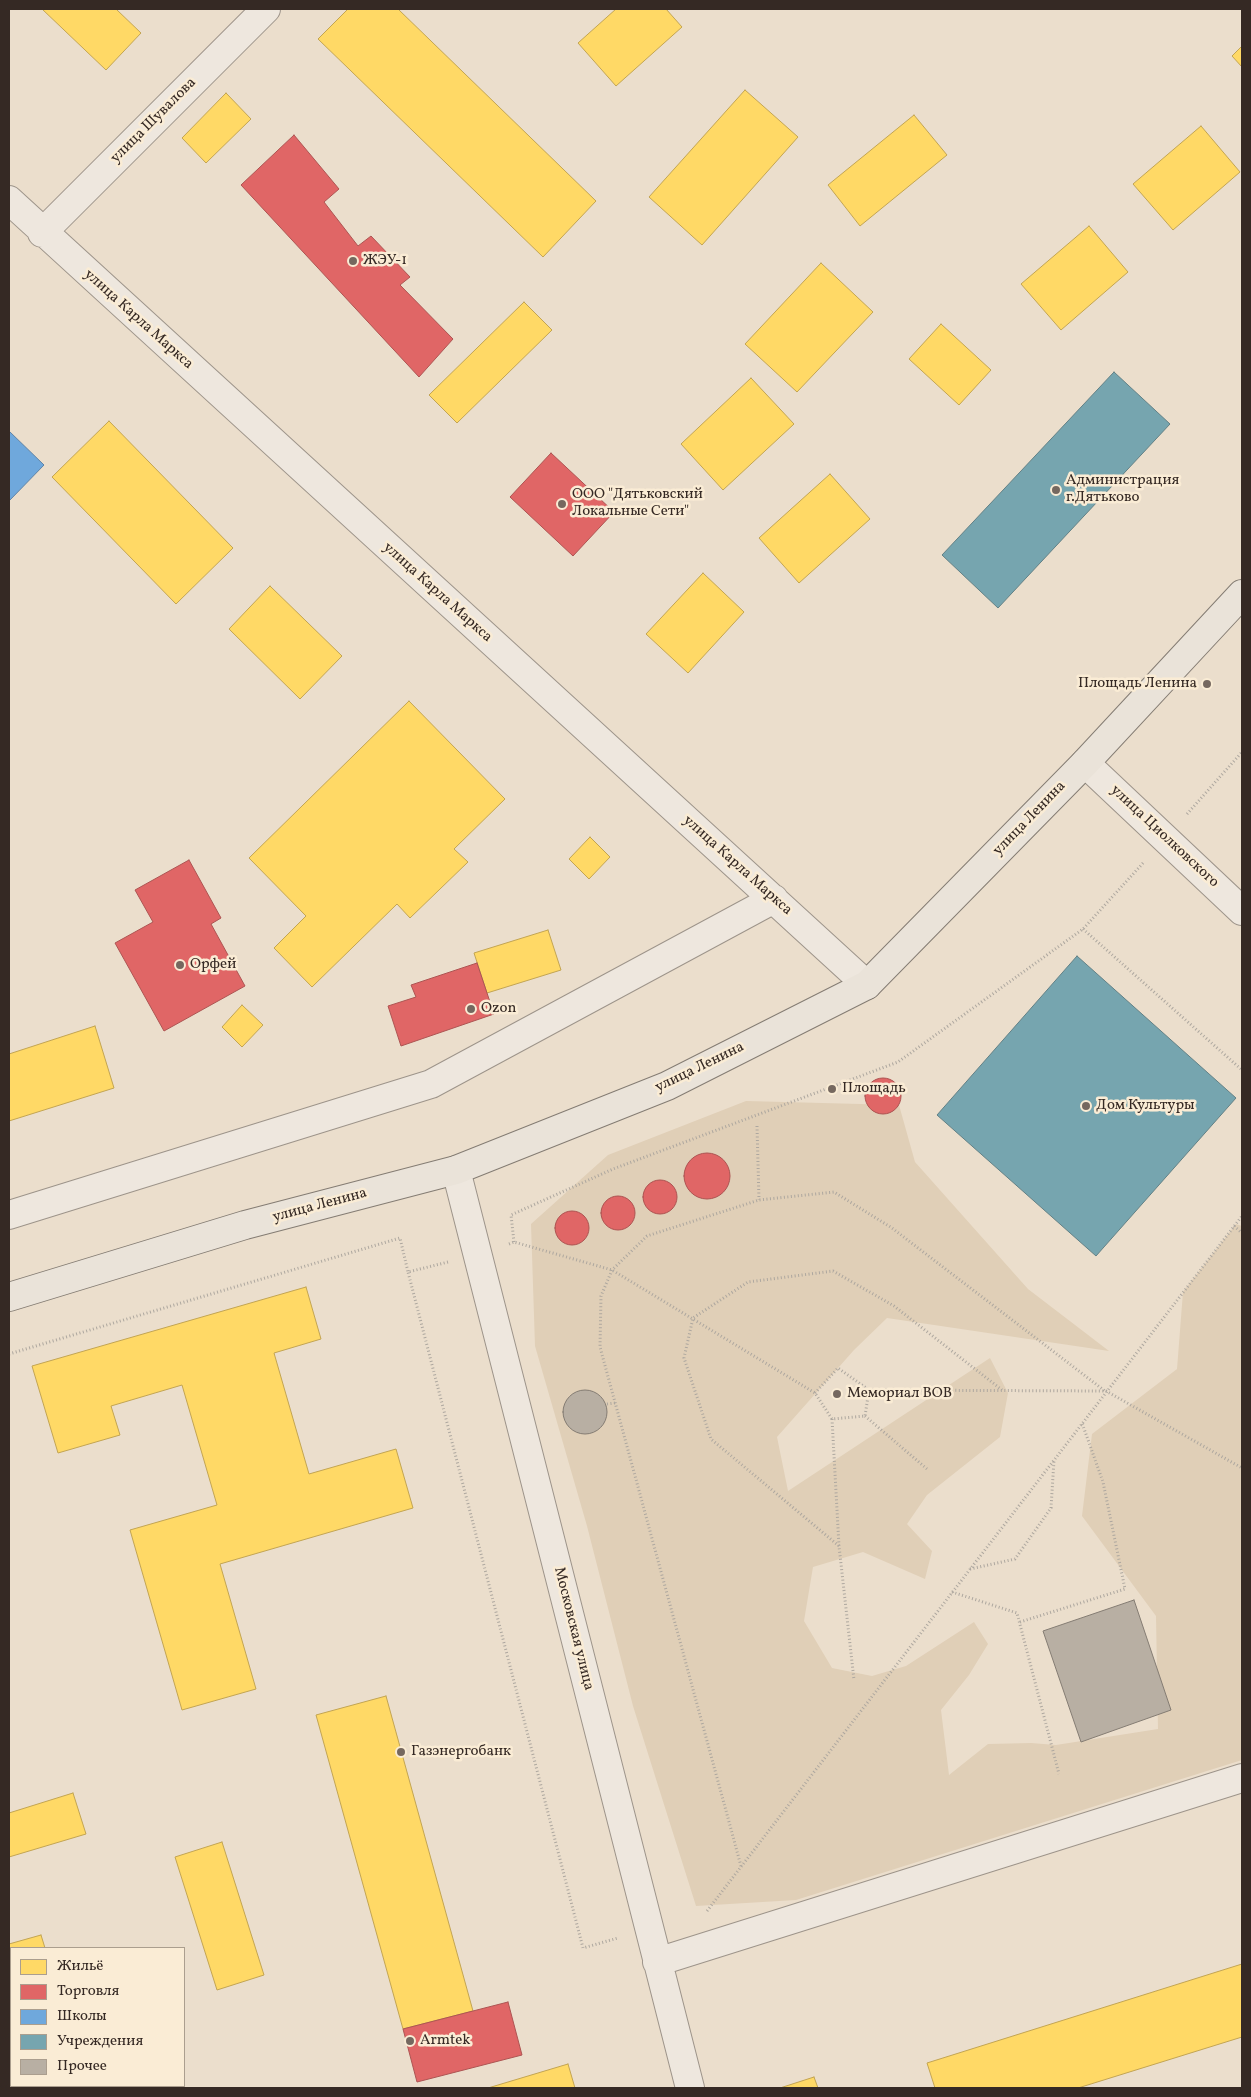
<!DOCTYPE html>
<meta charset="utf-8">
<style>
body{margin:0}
#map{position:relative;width:1251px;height:2097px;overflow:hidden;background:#ebdecc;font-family:Vollkorn,serif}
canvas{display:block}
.frame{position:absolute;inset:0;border:10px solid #352924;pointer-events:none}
.legend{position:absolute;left:10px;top:1947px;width:175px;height:140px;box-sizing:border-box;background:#faecd5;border:1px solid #ab9e8e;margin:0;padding:6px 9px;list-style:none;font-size:15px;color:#352924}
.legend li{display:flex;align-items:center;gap:10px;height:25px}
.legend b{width:25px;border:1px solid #ab9e8e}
</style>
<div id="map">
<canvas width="1251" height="2097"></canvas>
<div class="frame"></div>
<ul class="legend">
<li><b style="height:14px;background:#ffd966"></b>Жильё</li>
<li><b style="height:14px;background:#e06666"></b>Торговля</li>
<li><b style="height:14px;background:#6fa8dc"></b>Школы</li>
<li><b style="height:14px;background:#76a5af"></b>Учреждения</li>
<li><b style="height:14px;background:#b8afa3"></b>Прочее</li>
</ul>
</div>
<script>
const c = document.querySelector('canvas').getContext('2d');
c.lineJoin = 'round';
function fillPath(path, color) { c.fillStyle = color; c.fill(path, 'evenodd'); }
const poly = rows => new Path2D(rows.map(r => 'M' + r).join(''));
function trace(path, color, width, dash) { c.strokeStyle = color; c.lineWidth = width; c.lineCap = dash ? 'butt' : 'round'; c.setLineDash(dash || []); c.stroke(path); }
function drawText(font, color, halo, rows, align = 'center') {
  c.font = font + ' Vollkorn,serif'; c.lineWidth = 5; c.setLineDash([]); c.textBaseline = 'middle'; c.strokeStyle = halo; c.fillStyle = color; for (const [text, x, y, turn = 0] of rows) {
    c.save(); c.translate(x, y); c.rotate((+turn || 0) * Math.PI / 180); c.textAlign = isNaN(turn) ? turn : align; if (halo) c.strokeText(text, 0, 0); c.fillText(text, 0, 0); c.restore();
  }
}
fillPath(poly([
 [746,1101,899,1105,915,1162,1028,1289,1109,1351,887,1318,854,1350,777,1437,788,1491,990,1358,1008,1393,1000,1437,927,1495,907,1524,932,1551,925,1579,863,1552,813,1567,804,1621,832,1668,872,1676,906,1666,974,1622,988,1644,969,1675,941,1710,949,1775,988,1744,1031,1743,1056,1745,1158,1729,1156,1616,1082,1516,1092,1434,1177,1369,1183,1292,1236,1224,1242,1226,1242,1760,796,1900,696,1906,633,1706,587,1526,535,1346,531,1224,608,1155]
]), '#e0cfb7');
const homes = poly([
 [42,9,116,9,141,33,106,70,42,9],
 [348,9,398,9,596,201,543,257,318,39,348,9],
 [616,9,666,9,682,27,616,86,578,43,616,9],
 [1242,46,1242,67,1232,56,1242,46],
 [745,90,798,137,702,245,649,197,745,90],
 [226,93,251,119,206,163,182,138,226,93],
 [914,115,947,155,860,226,828,185,914,115],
 [1201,126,1240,172,1173,230,1133,184,1201,126],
 [1089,226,1128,272,1061,330,1021,284,1089,226],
 [821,263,873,312,797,392,745,344,821,263],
 [524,302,552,330,457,423,429,395,524,302],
 [941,324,991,370,959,405,909,359,941,324],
 [751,378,794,424,723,490,681,444,751,378],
 [109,421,233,548,176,604,52,477,109,421],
 [830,474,870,519,799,583,759,538,830,474],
 [703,573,744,612,688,673,646,634,703,573],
 [270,586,342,656,300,699,229,629,270,586],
 [409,701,505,799,454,849,468,862,410,918,397,904,312,987,274,948,306,916,249,858,409,701],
 [590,837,610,857,589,879,569,859,590,837],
 [548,930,561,970,487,993,474,953,548,930],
 [242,1005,263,1025,242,1047,222,1027,242,1005],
 [95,1026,114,1088,9,1121,9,1054,95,1026],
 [306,1287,321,1339,274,1353,309,1474,396,1449,413,1508,220,1564,256,1689,182,1710,130,1530,217,1505,182,1385,111,1406,120,1435,58,1453,32,1366,306,1287],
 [386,1696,473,2011,403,2029,316,1715,386,1696],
 [73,1793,86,1834,9,1857,9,1813,73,1793],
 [222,1842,264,1975,217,1990,175,1857,222,1842],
 [41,1935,45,1948,11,1948,11,1982,9,1973,9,1944,41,1935],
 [1242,1964,1242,2037,1078,2088,935,2088,927,2063,1242,1964],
 [568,2064,575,2088,488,2088,568,2064],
 [814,2077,818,2088,780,2088,814,2077]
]);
fillPath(homes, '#ffd966');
trace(homes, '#c2a452', 1);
const shops = poly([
 [294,135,339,189,324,202,358,246,371,236,410,277,400,285,453,339,419,377,241,185,294,135],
 [551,453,614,512,573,556,510,497,551,453],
 [189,860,221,918,211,924,245,986,164,1031,115,943,153,922,135,890,189,860],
 [477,963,494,1014,401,1046,388,1006,416,997,411,985,477,963],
 '865 1096a18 18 0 1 1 36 0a18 18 0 1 1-36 0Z',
 '684 1176a23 23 0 1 1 46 0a23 23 0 1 1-46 0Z',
 '643 1197a17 17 0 1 1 34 0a17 17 0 1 1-34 0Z',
 '601 1213a17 17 0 1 1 34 0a17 17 0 1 1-34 0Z',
 '555 1228a17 17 0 1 1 34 0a17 17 0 1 1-34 0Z',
 [508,2002,522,2055,417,2082,403,2029,508,2002]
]);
fillPath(shops, '#e06666');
trace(shops, '#ad5452', 1);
const schools = poly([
 [9,431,44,465,9,501,9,431]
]);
fillPath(schools, '#6fa8dc');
trace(schools, '#5e82a5', 1);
const public = poly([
 [1114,372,1170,424,998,608,942,555,1114,372],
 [1077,956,1236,1098,1096,1256,937,1115,1077,956]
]);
fillPath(public, '#76a5af');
trace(public, '#628085', 1);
const building = poly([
 '563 1412a22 22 0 1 1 44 0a22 22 0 1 1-44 0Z',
 [1134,1600,1171,1710,1081,1742,1043,1631,1134,1600]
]);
fillPath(building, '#b8afa3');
trace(building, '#847c73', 1);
const minor = poly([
 [9,200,867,985],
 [42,233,266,9],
 [1085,763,1242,911],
 [456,1170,690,2088],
 [9,1215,431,1084,774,899],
 [657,1962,1242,1778]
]);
const major = poly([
 [9,1297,245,1225,456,1170,667,1086,867,985,1085,763,1242,594]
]);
trace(minor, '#9d948a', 30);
trace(major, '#847c73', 30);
trace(poly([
 [1187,814,1242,752],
 [1083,929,1242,1070],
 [757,1126,759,1200],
 [1234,1226,1242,1233],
 [514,1242,511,1215,613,1169,898,1062,1083,929,1144,862],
 [509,1244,514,1242,612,1270,815,1393,832,1419,865,1416,869,1390,1106,1391,1242,1468],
 [448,1262,408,1272,583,1948,618,1938],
 [9,1354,400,1238,408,1272],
 [815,1393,838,1368,869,1390],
 [607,1404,615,1403],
 [865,1416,927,1469],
 [832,1419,839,1546,854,1680],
 [839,1546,711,1439,684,1358,693,1318,748,1282,833,1271,894,1306,1002,1390],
 [970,1569,1015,1559,1051,1508,1054,1460],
 [952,1592,1017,1613,1059,1774],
 [1020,1622,1125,1589,1103,1482,1082,1423],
 [741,1866,600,1347,601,1296,612,1270,647,1236,759,1200,834,1192,892,1228,1105,1391],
 [707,1911,1242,1216]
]), '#ada79f', 3, [1, 2.5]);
trace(minor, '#eee7de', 28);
trace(major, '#eae3d9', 28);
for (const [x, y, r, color] of [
 [353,261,5,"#75685f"],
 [1056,490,5,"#75685f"],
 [562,504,5,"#75685f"],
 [1207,684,5,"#75685f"],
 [180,965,5,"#75685f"],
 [471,1009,5,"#75685f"],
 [832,1089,5,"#75685f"],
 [1086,1106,5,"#75685f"],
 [837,1394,5,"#75685f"],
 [401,1752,5,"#75685f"],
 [410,2041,5,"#75685f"]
]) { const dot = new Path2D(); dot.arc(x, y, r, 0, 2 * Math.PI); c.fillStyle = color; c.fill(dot); trace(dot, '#faecd5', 2); }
drawText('15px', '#352924', '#faecd5', [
 ["улица Шувалова",154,121,-45],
 ["улица Карла Маркса",138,320,42],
 ["улица Карла Маркса",437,593,42],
 ["улица Ленина",1030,819,-46],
 ["улица Циолковского",1164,837,43],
 ["улица Карла Маркса",737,866,42],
 ["улица Ленина",700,1068,-26],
 ["улица Ленина",320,1206,-15],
 ["Московская улица",573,1629,76]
]);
drawText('15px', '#352924', '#faecd5', [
 ["ЖЭУ-1",363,261],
 ["Администрация",1066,481],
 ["г.Дятьково",1066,498],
 ["ООО \"Дятьковский",572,495],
 ["Локальные Сети\"",572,512],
 ["Площадь Ленина",1197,684,"right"],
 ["Орфей",190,965],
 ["Ozon",481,1009],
 ["Площадь",842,1089],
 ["Дом Культуры",1096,1106],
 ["Мемориал ВОВ",847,1394],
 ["Газэнергобанк",411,1752],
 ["Armtek",420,2041]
], 'left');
</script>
